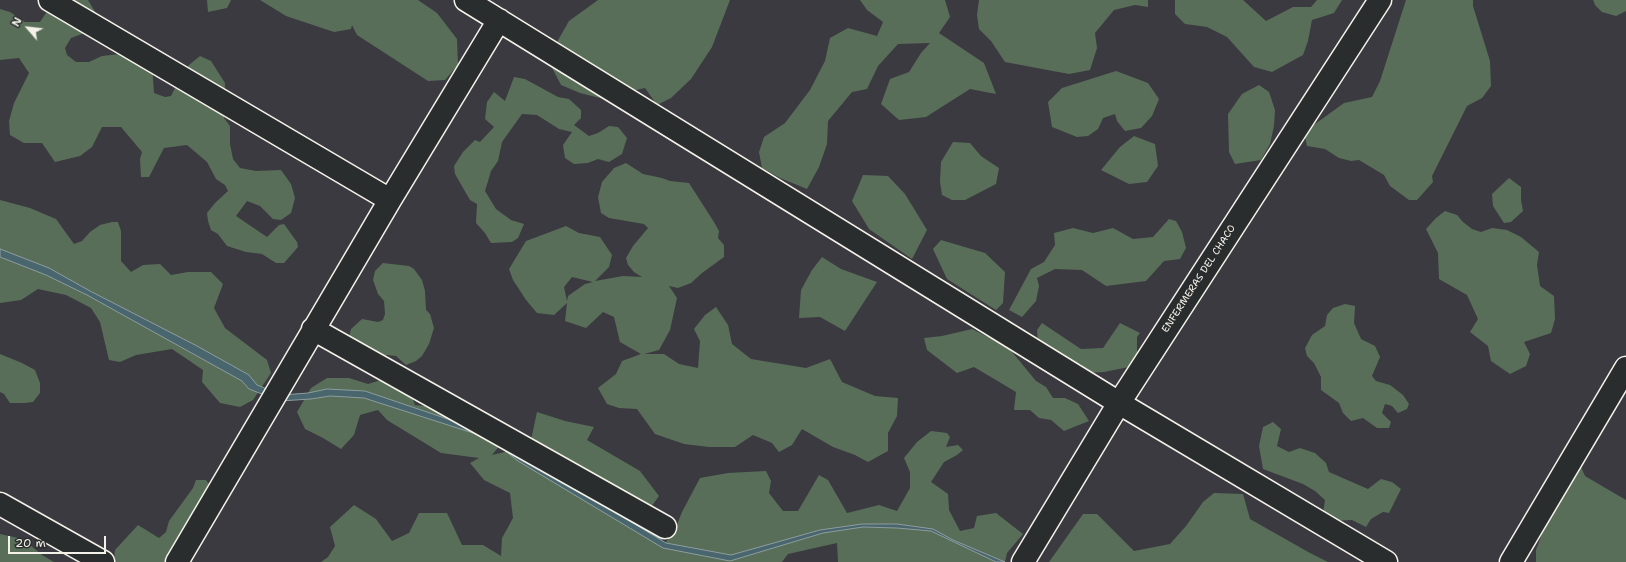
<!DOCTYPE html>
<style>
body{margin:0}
#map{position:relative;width:1626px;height:562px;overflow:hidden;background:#3a3a40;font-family:"Shantell Sans",sans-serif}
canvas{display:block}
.north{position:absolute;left:8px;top:8px;width:40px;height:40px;-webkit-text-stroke:3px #2a2d2e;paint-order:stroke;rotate:298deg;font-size:11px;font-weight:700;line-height:16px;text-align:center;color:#f4f1e8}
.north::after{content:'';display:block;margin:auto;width:14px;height:18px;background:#f4f1e8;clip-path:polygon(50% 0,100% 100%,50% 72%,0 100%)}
.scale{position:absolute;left:8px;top:536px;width:98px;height:18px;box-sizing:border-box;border:2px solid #f4f1e8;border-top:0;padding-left:5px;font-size:12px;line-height:14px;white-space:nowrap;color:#f4f1e8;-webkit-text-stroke:3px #2a2d2e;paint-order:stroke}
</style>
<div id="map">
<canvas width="1626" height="562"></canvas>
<div class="north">N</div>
<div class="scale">20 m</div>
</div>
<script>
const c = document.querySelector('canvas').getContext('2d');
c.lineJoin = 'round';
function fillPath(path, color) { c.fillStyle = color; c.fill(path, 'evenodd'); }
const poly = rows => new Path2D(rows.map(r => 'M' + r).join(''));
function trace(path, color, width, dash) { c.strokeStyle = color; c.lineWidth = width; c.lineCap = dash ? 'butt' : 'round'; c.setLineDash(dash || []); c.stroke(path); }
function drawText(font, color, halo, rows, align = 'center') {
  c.font = font + ' "Shantell Sans",sans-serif'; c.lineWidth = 3.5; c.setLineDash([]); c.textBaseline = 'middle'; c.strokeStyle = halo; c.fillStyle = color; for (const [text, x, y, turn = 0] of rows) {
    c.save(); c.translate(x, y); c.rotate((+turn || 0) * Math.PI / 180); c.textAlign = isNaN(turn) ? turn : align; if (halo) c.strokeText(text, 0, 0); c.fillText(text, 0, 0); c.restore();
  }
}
fillPath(poly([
 [57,0,88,0,97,15,90,31,71,38,65,48,67,55,76,62,89,62,102,56,120,54,136,57,152,65,154,93,165,97,171,96,182,74,189,65,200,56,211,61,225,83,224,118,230,126,230,144,233,159,240,168,256,171,281,170,291,184,295,198,291,213,281,220,273,219,260,206,247,201,236,216,267,237,279,225,284,224,297,242,298,247,284,263,276,263,262,254,246,252,227,246,218,234,211,230,208,221,207,213,215,203,228,191,225,185,216,179,207,162,187,145,164,148,149,177,141,177,140,159,142,152,121,127,102,127,92,147,80,156,55,162,42,143,24,143,10,135,9,121,14,103,29,73,19,58,0,60,0,9,10,12,25,22,40,22,50,7],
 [207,0,231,0,227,8,208,12],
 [260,0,418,0,437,13,457,39,458,65,445,80,428,81,357,35,352,25,351,29,334,32,286,16],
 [598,0,730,0,712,47,691,79,671,98,657,105,645,88,600,98,580,93,561,85,550,64,557,42,569,21],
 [860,0,945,0,950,17,939,33,984,63,996,94,970,89,926,117,899,120,881,104,890,79,909,72,921,53,930,43,898,44,878,66,867,89,852,92,828,121,827,144,819,167,807,189,780,178,762,168,759,152,764,137,785,123,810,90,825,61,830,38,848,28,877,36,883,22,867,10],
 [979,0,1148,0,1148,7,1135,5,1114,10,1095,33,1097,48,1090,70,1069,74,1005,62,991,41,979,29,977,15],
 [1175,0,1243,0,1266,21,1293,7,1311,7,1317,0,1342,0,1334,13,1312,20,1308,41,1303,55,1272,72,1254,67,1227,37,1207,27,1185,24,1175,14],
 [1406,0,1473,0,1473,6,1490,61,1491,86,1482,98,1467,106,1432,176,1433,182,1417,200,1409,200,1390,186,1384,175,1359,160,1351,161,1339,158,1325,149,1307,146,1304,132,1344,103,1372,97,1380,81],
 [1593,0,1626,0,1626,11,1616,16,1602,12,1595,5],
 [1116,71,1148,83,1159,99,1152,116,1141,128,1125,131,1117,121,1115,114,1103,118,1098,129,1088,136,1077,137,1052,127,1048,102,1062,88],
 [514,77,525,79,558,97,569,99,581,110,581,118,574,125,589,136,598,133,609,126,618,127,627,138,622,154,609,162,598,159,588,163,574,164,565,158,563,145,572,132,559,129,537,115,522,114,502,142,498,161,491,171,485,191,496,209,511,220,524,224,518,238,512,242,491,243,485,233,476,223,477,204,470,200,455,174,454,166,463,152,475,140,480,142,494,127,485,119,487,102,494,92,505,101],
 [1259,85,1269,92,1275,110,1274,126,1270,144,1261,160,1235,164,1229,152,1228,114,1242,94],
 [1134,136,1155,144,1158,166,1147,182,1129,184,1101,170,1120,147],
 [953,142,970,143,981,156,999,168,996,184,965,200,952,200,942,195,940,182,941,162],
 [626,163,643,174,662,178,670,181,689,183,714,222,719,231,718,238,724,245,724,257,702,273,691,283,678,288,669,286,677,298,670,330,659,350,644,354,664,354,679,364,698,368,700,341,694,329,705,315,716,307,728,325,732,344,751,359,806,368,830,359,842,382,875,396,898,398,897,416,888,433,888,451,868,462,855,455,833,447,802,429,792,445,779,452,772,443,753,435,735,447,709,447,684,444,655,434,637,409,619,408,607,404,598,388,616,374,622,361,641,354,620,342,614,317,603,312,586,328,565,321,567,303,554,315,537,313,526,300,513,280,509,269,526,241,566,226,579,233,600,237,612,255,609,267,595,281,623,276,642,277,634,272,628,265,626,258,633,246,648,228,644,224,609,218,601,213,598,197,602,182,614,168],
 [572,277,593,282,585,284,568,296,567,301,564,287],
 [863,175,888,176,905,194,927,230,912,259,869,229,852,201],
 [1509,178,1521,187,1521,200,1523,211,1511,222,1504,223,1493,206,1492,194],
 [0,200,30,208,56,219,74,244,82,241,90,232,100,225,112,222,118,222,121,231,121,261,131,272,143,265,160,264,171,275,188,272,211,272,223,284,214,308,225,328,267,360,271,373,253,400,240,407,220,403,202,382,203,370,172,349,136,355,120,362,109,360,100,322,91,308,66,295,38,289,21,300,0,303],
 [1445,211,1457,215,1463,222,1472,229,1481,232,1492,228,1507,230,1521,237,1539,252,1537,265,1540,286,1554,296,1555,319,1551,333,1524,342,1530,354,1526,366,1510,374,1491,361,1488,346,1470,332,1478,319,1467,295,1439,279,1438,253,1426,229,1436,218],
 [1169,219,1176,221,1182,232,1186,248,1180,259,1164,261,1146,281,1106,286,1082,270,1055,269,1037,278,1039,286,1036,301,1022,317,1009,310,1031,269,1044,262,1055,245,1054,233,1073,228,1093,233,1113,228,1133,239,1153,237],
 [941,240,985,253,1005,272,1003,303,996,310,947,279,933,249],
 [822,257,841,269,877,282,845,331,820,317,799,318,801,290,812,270],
 [383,263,409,266,414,269,422,280,425,291,426,310,430,314,434,328,429,344,422,356,416,361,406,365,396,356,387,355,375,359,349,337,351,329,362,319,378,322,383,320,385,314,384,301,378,294,373,280,375,271],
 [1345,304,1355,306,1354,323,1361,339,1375,346,1380,357,1372,376,1376,381,1390,385,1403,395,1409,404,1407,409,1398,413,1392,406,1385,404,1382,413,1391,422,1389,428,1377,428,1363,418,1351,421,1343,413,1339,403,1321,390,1321,377,1314,363,1307,356,1305,348,1312,335,1325,326,1327,315,1333,308],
 [1042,323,1081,349,1103,348,1120,323,1140,333,1137,337,1137,353,1129,367,1104,372,1086,373,1081,364,1066,370,1038,344,1037,330],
 [972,329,1008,347,1036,381,1046,387,1053,398,1065,398,1078,404,1089,421,1064,431,1051,420,1039,418,1030,410,1014,410,1016,392,974,367,957,373,927,350,924,338,942,336],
 [0,354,22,363,35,370,40,383,40,393,33,402,25,403,10,403,4,394,0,392],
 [327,378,349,378,368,384,381,380,411,395,415,405,435,407,501,444,492,455,509,451,531,440,537,412,565,421,594,427,587,440,640,471,659,496,651,507,593,497,619,515,636,511,665,543,674,532,682,512,700,478,728,473,766,471,771,481,769,493,783,511,798,511,819,475,828,480,847,513,879,505,897,511,910,488,910,472,904,458,917,442,931,431,947,433,950,437,946,447,958,445,963,450,957,455,944,462,931,482,948,494,949,510,960,531,974,528,977,516,996,513,1023,534,1007,553,1005,562,838,562,837,543,788,554,782,562,321,562,328,557,335,546,330,527,354,505,376,519,392,541,409,533,419,513,447,513,462,545,483,545,501,556,502,538,513,518,510,493,484,480,470,463,479,458,441,453,387,420,378,410,360,415,354,435,341,449,323,438,305,429,297,412,311,388],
 [1273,422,1281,429,1277,446,1289,452,1300,448,1315,453,1326,463,1329,472,1368,489,1381,479,1392,482,1401,489,1389,513,1383,512,1371,519,1366,527,1352,520,1331,521,1323,513,1325,500,1315,491,1303,484,1263,469,1259,446,1263,427],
 [1577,458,1585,476,1626,500,1626,562,1536,562,1536,550,1553,504],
 [196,480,206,480,212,488,170,562,114,562,115,550,138,525,159,538,166,532,169,521,193,488],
 [1214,493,1243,494,1250,519,1310,553,1328,562,1049,562,1083,514,1097,514,1134,551,1170,544,1186,526,1203,502],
 [0,534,23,539,42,555,54,562,0,562]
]), '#596e59');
const water = poly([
 [0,249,49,268,90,291,197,346,249,375,257,385,282,395,308,393,327,389,365,391,477,429,666,543,731,555,820,530,862,524,897,524,933,529,953,540,1005,562,996,562,931,531,897,528,863,527,823,533,730,561,663,548,518,461,499,446,476,434,364,398,330,396,311,399,280,401,249,389,242,381,87,295,46,275,0,257,0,249]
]);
fillPath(water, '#49656d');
trace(water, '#8d9d9e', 1);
const minor = poly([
 [50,0,390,200],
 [466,0,1119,403,1386,562],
 [313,329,665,527],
 [0,504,103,562],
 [177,562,390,200,499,20],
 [1511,562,1626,368]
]);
const major = poly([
 [1023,562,1119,403,1380,0]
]);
trace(minor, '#f4f1e8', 25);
trace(major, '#f4f1e8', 25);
trace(minor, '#2a2d2e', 22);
trace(major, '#2a2d2e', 22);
drawText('10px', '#f4f1e8', '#2a2d2e', [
 ["ENFERMERAS DEL CHACO",1199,279,-57]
]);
</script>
